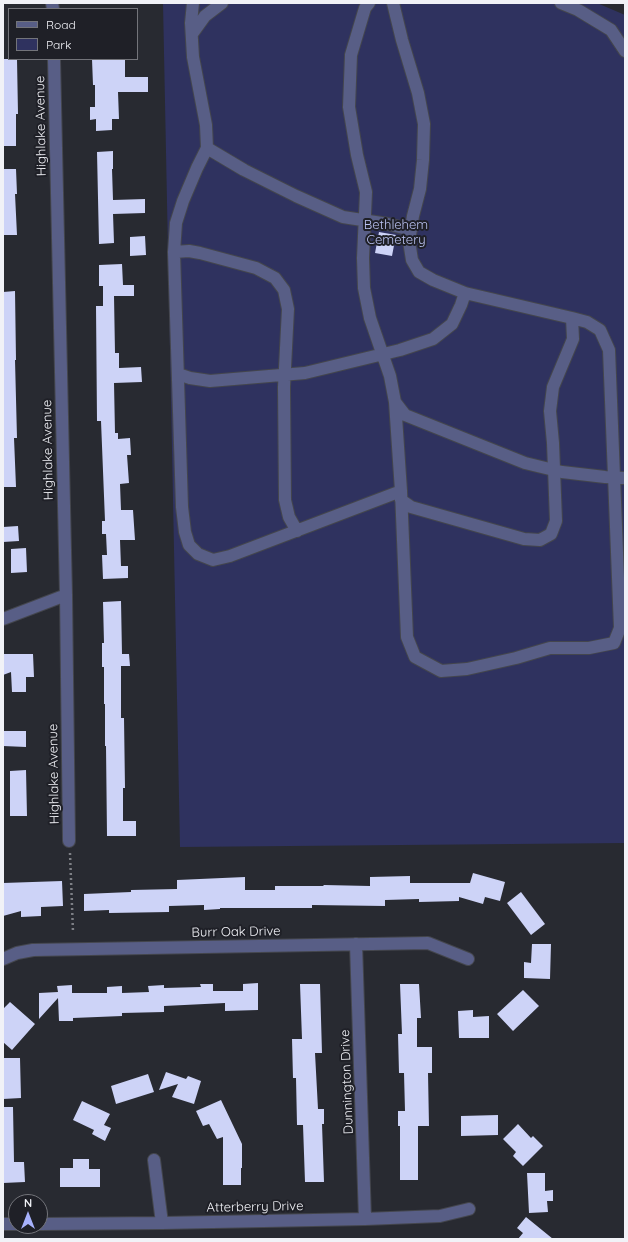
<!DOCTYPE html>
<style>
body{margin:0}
#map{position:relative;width:628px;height:1242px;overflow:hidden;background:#282a31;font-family:Quicksand,sans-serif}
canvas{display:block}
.frame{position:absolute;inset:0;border:4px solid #f1f2f7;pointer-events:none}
.legend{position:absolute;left:8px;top:8px;width:130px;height:52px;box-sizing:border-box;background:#1f2027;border:1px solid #73747a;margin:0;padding:5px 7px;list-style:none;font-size:12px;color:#f1f2f7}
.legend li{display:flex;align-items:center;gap:8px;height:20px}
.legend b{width:20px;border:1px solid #73747a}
.north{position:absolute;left:8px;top:1194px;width:40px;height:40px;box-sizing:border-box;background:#1f2027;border:1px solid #73747a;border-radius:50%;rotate:0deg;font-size:11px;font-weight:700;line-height:16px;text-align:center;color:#f1f2f7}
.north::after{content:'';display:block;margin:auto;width:14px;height:18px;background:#a7b1fc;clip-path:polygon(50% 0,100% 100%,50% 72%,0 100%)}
</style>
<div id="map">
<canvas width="628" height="1242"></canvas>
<div class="frame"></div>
<ul class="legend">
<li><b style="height:5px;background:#585e86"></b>Road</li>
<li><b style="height:11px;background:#2f325f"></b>Park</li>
</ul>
<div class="north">N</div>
</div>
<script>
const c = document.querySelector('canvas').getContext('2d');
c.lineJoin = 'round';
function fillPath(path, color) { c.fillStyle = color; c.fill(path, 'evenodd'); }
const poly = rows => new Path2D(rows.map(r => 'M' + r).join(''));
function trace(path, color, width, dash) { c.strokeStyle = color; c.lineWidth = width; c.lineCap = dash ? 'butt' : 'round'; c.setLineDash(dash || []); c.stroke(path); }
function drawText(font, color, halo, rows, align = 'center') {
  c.font = font + ' Quicksand,sans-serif'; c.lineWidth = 4; c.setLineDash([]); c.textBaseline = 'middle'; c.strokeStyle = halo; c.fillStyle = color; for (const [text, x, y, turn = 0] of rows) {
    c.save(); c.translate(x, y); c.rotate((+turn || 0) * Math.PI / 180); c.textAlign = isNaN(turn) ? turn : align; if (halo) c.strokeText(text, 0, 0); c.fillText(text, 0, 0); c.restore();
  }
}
fillPath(poly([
 [163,3,597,3,625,15,625,843,180,847]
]), '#2f325f');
fillPath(poly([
 [3,59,17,59,18,114,16,114,16,146,3,146],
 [92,59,125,59,125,77,148,77,148,92,118,92,119,119,112,119,112,130,96,131,96,119,90,120,90,107,95,107,95,85,93,85],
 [113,151,113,169,112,169,113,200,145,199,145,213,113,214,114,243,99,244,97,152],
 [3,169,16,169,17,194,15,194,17,235,3,235],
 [379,232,396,235,392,256,375,253],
 [145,236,146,255,130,256,130,237],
 [122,264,123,285,134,285,134,296,114,296,115,353,119,353,119,368,141,367,142,382,114,383,115,433,118,433,118,439,130,438,131,455,127,455,129,483,120,484,121,510,133,510,135,540,120,540,121,566,128,566,128,578,103,579,102,555,107,555,106,534,102,534,102,521,105,521,101,421,97,421,96,306,103,306,103,286,99,286,99,265],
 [15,291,16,360,15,360,17,438,14,438,16,487,3,487,3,292],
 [18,526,19,541,3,542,3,527],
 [26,548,27,572,11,573,11,549],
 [121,601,122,654,129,654,130,666,121,666,121,718,124,718,125,788,123,788,123,821,136,821,136,836,107,836,106,746,105,746,105,704,104,704,104,667,102,667,102,643,104,643,103,602],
 [3,654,33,654,34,677,26,677,26,692,12,692,11,672,3,675],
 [3,731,26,731,26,747,3,746],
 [26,770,27,816,10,816,10,771],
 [473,873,505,882,500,901,485,897,483,904,459,897,459,901,419,902,419,899,385,900,385,906,312,905,312,908,220,908,220,909,204,910,204,905,169,906,169,912,109,913,109,910,84,911,84,894,131,892,131,890,177,889,177,880,245,877,245,890,275,890,275,886,323,886,324,885,370,886,370,877,410,876,410,883,470,883],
 [62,881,63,906,41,907,41,916,21,917,21,911,3,916,3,883],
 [521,892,545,924,531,935,507,903],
 [532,944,551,944,550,979,524,978,524,962,531,963],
 [258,983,258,1010,225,1011,225,1003,164,1006,164,1012,122,1013,122,1016,73,1018,73,1021,59,1021,58,998,39,1019,39,993,58,992,57,986,72,985,72,993,107,993,107,987,122,986,122,993,149,992,148,986,164,985,164,988,201,987,200,984,213,984,213,991,243,991,243,984],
 [300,984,320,984,322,1053,315,1053,318,1109,324,1109,324,1124,322,1124,324,1182,305,1182,303,1125,297,1125,296,1078,293,1078,292,1039,302,1039],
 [400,984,419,984,421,1018,417,1018,417,1047,432,1047,432,1073,428,1073,429,1126,418,1126,418,1180,400,1180,400,1126,398,1126,398,1111,405,1111,404,1073,399,1073,398,1034,402,1034],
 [523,990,539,1006,513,1031,497,1014],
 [10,1002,35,1024,12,1050,3,1042,3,1009],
 [473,1010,473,1017,489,1016,489,1038,459,1038,458,1011],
 [3,1058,20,1058,21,1098,3,1099],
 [166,1072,186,1079,188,1076,201,1081,194,1104,172,1097,178,1084,159,1090],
 [148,1074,154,1092,116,1104,111,1086],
 [221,1100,242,1144,242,1168,241,1168,241,1185,223,1185,223,1137,217,1139,209,1124,203,1126,196,1111],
 [82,1101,110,1114,104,1125,111,1128,105,1141,92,1134,94,1130,73,1120],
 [3,1107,13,1107,14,1162,24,1162,25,1182,3,1183],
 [498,1115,498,1135,461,1136,461,1116],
 [518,1124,531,1138,533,1136,543,1146,523,1166,513,1156,516,1152,503,1139],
 [73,1159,89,1159,89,1169,100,1169,100,1187,60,1187,60,1168,73,1168],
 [527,1173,545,1173,545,1191,553,1190,553,1201,547,1201,548,1212,529,1213],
 [526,1217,553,1239,518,1239,523,1233,517,1228]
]), '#cdd3f7');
const minor = poly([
 [52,3,53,9],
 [193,3,191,23,193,57,206,125,207,148,197,168,183,201,176,223,174,252,182,507,185,532,189,545,198,554,213,560,230,556,401,491],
 [369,3,365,8,351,55,349,107,357,155,366,192,363,258,364,288,370,318,390,376,395,402,401,491,407,637,415,657,441,671,467,669,516,658,550,648,589,648,614,643,620,628,609,350,600,330,587,322,572,318,465,293,433,280,419,272,412,260,409,241,413,216,420,189,423,160,424,124,418,93,402,40,393,3],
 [561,3,578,10,611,30,625,51],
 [192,34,205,16,222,3],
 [54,59,66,595,69,841],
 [207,148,244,170,296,196,343,217,388,224,411,230],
 [174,252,189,251,200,253,256,268,275,278,284,290,288,309,284,387,285,500,289,517,297,531],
 [178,374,190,378,210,381,305,373,400,350,433,339,452,324,461,305,465,293],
 [395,402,405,415,525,463,562,472,605,477,625,478],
 [401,500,411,507,524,539,540,540,551,534,556,521,553,443,550,411,553,387,573,339,572,318],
 [3,619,66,595],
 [356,944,365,1219],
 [3,959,17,953,33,950,428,943,468,959],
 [154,1160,162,1223],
 [3,1224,16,1224],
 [40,1224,162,1223,365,1219,440,1216,469,1209]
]);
trace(minor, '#44464d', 14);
trace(poly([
 [70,853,73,932]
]), '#7e8086', 2.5, [2, 3]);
trace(minor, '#585e86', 12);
drawText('13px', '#f1f2f7', '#1f2027', [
 ["Highlake Avenue",41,126,-91],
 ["Highlake Avenue",48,450,-91],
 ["Highlake Avenue",54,774,-91],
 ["Burr Oak Drive",236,932,-1],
 ["Dunnington Drive",347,1082,-92],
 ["Atterberry Drive",255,1207,-1]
]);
drawText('13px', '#bbc3f3', '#1f2027', [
 ["Bethlehem",396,225],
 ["Cemetery",396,240]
]);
</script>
